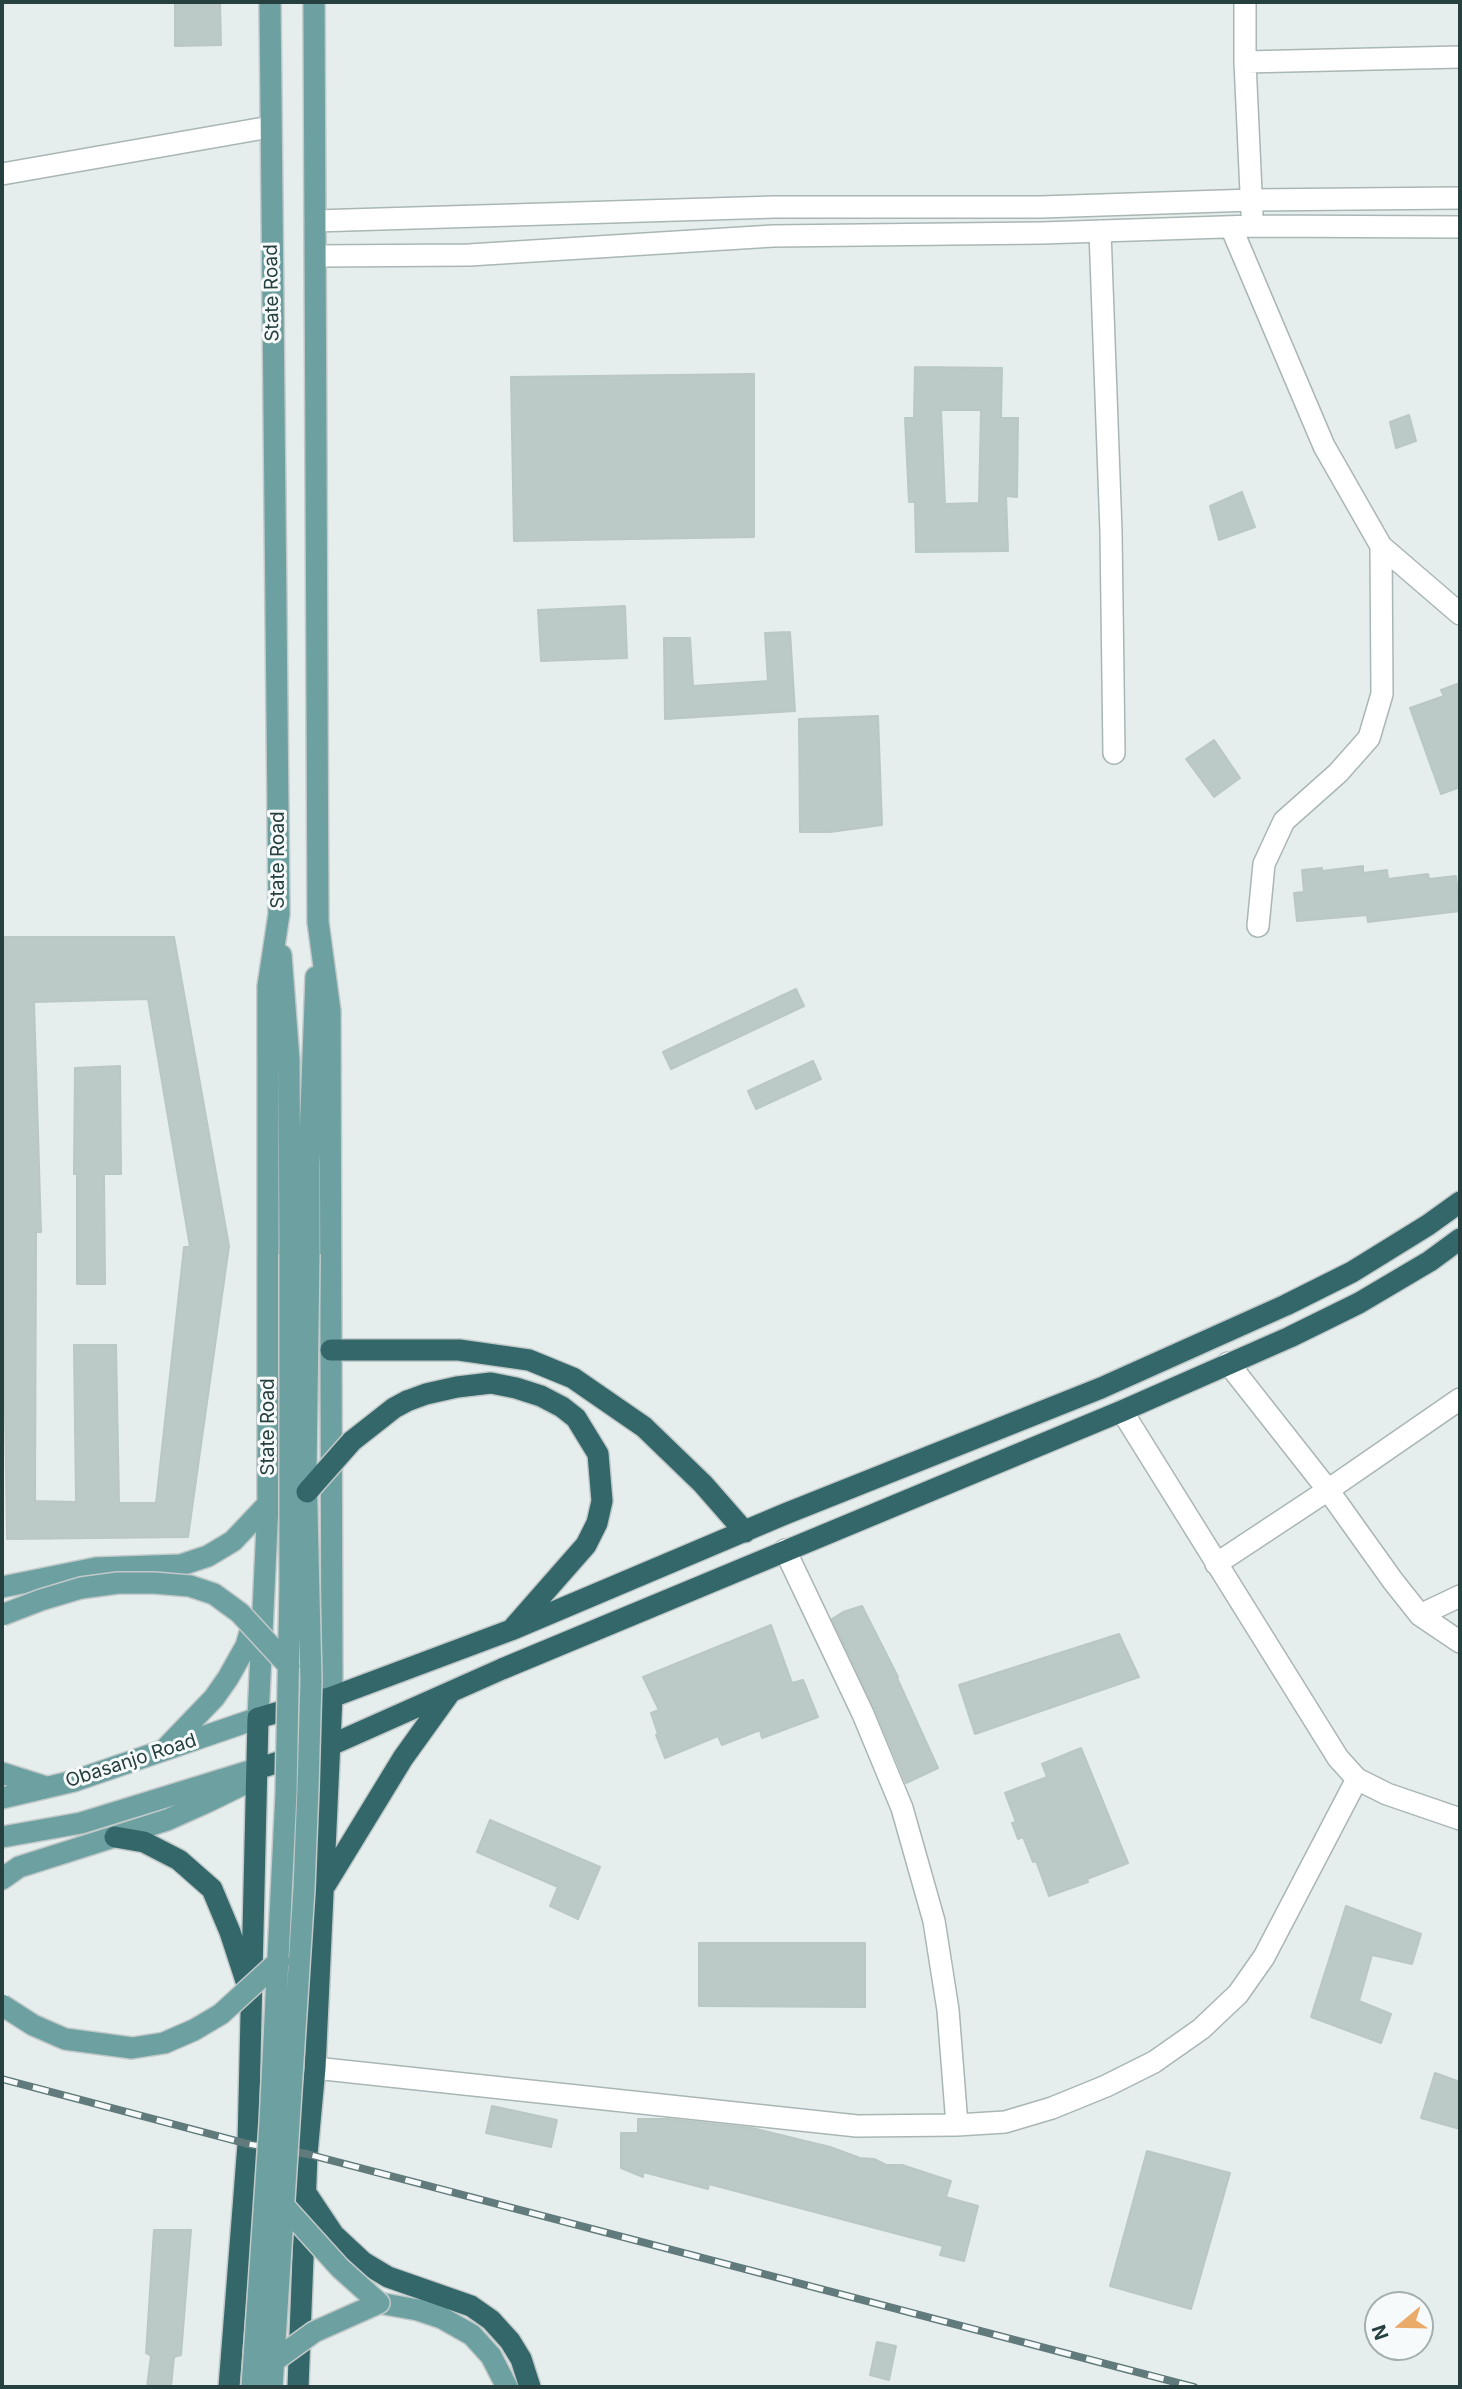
<!DOCTYPE html>
<style>
body{margin:0}
#map{position:relative;width:1462px;height:2389px;overflow:hidden;background:#e6eeed;font-family:Inter,sans-serif}
canvas{display:block}
.frame{position:absolute;inset:0;border:4px solid #263f3f;pointer-events:none}
.north{position:absolute;left:1364px;top:2291px;width:70px;height:70px;box-sizing:border-box;background:#f7fafa;border:2px solid #a3afaf;border-radius:50%;rotate:251deg;font-size:19px;font-weight:700;line-height:28px;text-align:center;color:#263f3f}
.north::after{content:'';display:block;margin:auto;width:24px;height:32px;background:#eaab68;clip-path:polygon(50% 0,100% 100%,50% 72%,0 100%)}
</style>
<div id="map">
<canvas width="1462" height="2389"></canvas>
<div class="frame"></div>
<div class="north">N</div>
</div>
<script>
const c = document.querySelector('canvas').getContext('2d');
c.lineJoin = 'round';
function fillPath(path, color) { c.fillStyle = color; c.fill(path, 'evenodd'); }
const poly = rows => new Path2D(rows.map(r => 'M' + r).join(''));
function trace(path, color, width, dash) { c.strokeStyle = color; c.lineWidth = width; c.lineCap = dash ? 'butt' : 'round'; c.setLineDash(dash || []); c.stroke(path); }
function drawText(font, color, halo, rows, align = 'center') {
  c.font = font + ' Inter,sans-serif'; c.lineWidth = 6; c.setLineDash([]); c.textBaseline = 'middle'; c.strokeStyle = halo; c.fillStyle = color; for (const [text, x, y, turn = 0] of rows) {
    c.save(); c.translate(x, y); c.rotate((+turn || 0) * Math.PI / 180); c.textAlign = isNaN(turn) ? turn : align; if (halo) c.strokeText(text, 0, 0); c.fillText(text, 0, 0); c.restore();
  }
}
const building = poly([
 [175,2,220,2,221,45,175,46,175,2],
 [915,367,1002,368,1001,418,1018,418,1017,497,1006,496,1008,551,916,552,915,502,909,502,905,418,914,418,915,367],
 [941,410,981,410,979,503,945,504,941,410],
 [754,374,754,537,514,541,511,377,754,374],
 [1409,415,1416,441,1396,448,1390,422,1409,415],
 [1242,492,1255,527,1219,540,1210,506,1242,492],
 [625,606,627,658,541,661,538,610,625,606],
 [790,632,795,711,665,719,664,638,690,638,693,686,768,681,765,633,790,632],
 [1460,683,1460,787,1441,794,1410,708,1444,696,1441,690,1460,683],
 [878,716,882,825,830,832,800,832,799,719,878,716],
 [1214,740,1240,778,1214,797,1186,759,1214,740],
 [1363,866,1363,873,1387,870,1388,879,1428,874,1429,879,1456,876,1460,911,1368,922,1367,915,1297,921,1294,893,1304,892,1302,870,1322,868,1322,871,1363,866],
 [2,937,174,937,229,1246,188,1537,7,1539,2,1209,2,937],
 [148,999,190,1247,184,1247,156,1503,119,1503,116,1345,74,1345,76,1502,35,1501,36,1232,41,1232,34,1002,148,999],
 [796,989,804,1006,671,1069,663,1052,796,989],
 [813,1061,821,1079,756,1109,748,1091,813,1061],
 [120,1066,121,1174,104,1174,105,1284,77,1284,77,1174,74,1174,75,1068,120,1066],
 [862,1606,898,1677,897,1678,938,1768,906,1783,875,1709,832,1619,843,1612,862,1606],
 [771,1625,792,1683,803,1680,818,1717,762,1738,760,1730,722,1745,718,1736,665,1758,656,1735,658,1734,651,1713,659,1710,643,1677,771,1625],
 [1119,1634,1139,1677,975,1734,959,1685,1119,1634],
 [1081,1748,1128,1863,1087,1879,1088,1882,1049,1896,1036,1861,1033,1862,1023,1837,1018,1839,1012,1823,1016,1822,1005,1793,1047,1777,1042,1764,1081,1748],
 [490,1820,600,1867,578,1919,550,1906,558,1887,477,1852,490,1820],
 [1346,1906,1421,1934,1412,1964,1372,1955,1359,2001,1391,2014,1381,2043,1311,2017,1346,1906],
 [699,1943,865,1943,865,2007,699,2006,699,1943],
 [1435,2073,1460,2082,1460,2129,1421,2118,1435,2073],
 [492,2106,557,2120,551,2147,486,2133,492,2106],
 [638,2119,668,2119,752,2128,830,2147,860,2158,874,2159,886,2165,902,2165,951,2181,946,2197,978,2206,964,2261,940,2255,943,2246,709,2184,708,2189,643,2172,643,2177,621,2168,621,2133,638,2133,638,2119],
 [1147,2151,1230,2173,1191,2309,1110,2286,1147,2151],
 [154,2230,191,2230,181,2355,174,2357,171,2387,147,2387,151,2356,146,2353,154,2230],
 [877,2342,896,2346,889,2380,870,2375,877,2342]
]);
fillPath(building, '#bbc9c7');
trace(building, '#b9c7c5', 2);
const minor = poly([
 [1245,2,1245,62,1252,214],
 [1245,62,1460,57],
 [2,174,270,127],
 [315,221,775,207,1041,207,1252,200,1460,198],
 [1231,227,1324,446,1381,546,1460,614],
 [1100,231,1111,532,1114,753],
 [316,256,469,255,773,236,1042,233,1253,226,1460,227],
 [1258,926,1264,864,1284,821,1338,773,1369,738,1382,694,1381,546],
 [1228,1363,1328,1490,1393,1581,1420,1615,1460,1642],
 [1122,1411,1338,1758,1357,1779,1387,1794,1460,1819],
 [785,1550,863,1714,902,1808,934,1921,948,2010,957,2125,1005,2122,1052,2108,1106,2086,1154,2062,1201,2029,1238,1994,1264,1957,1357,1779],
 [1216,1564,1328,1490,1460,1399],
 [1420,1615,1460,1596],
 [315,2068,857,2126,957,2125]
]);
const major = poly([
 [314,2,318,922,330,1011,332,1697],
 [281,955,289,1060,290,1254],
 [309,1254,309,1164,316,977],
 [2,1587,96,1568,181,1565,208,1556,233,1541,268,1504],
 [165,1749,214,1698,228,1678,246,1646,253,1622],
 [2,1773,46,1787],
 [2,1798,74,1781,258,1718,268,1504,268,986,279,914,270,2],
 [2,1837,81,1823,253,1770],
 [2,1879,19,1867,167,1820,205,1803,244,1784,257,1769],
 [379,2303,418,2310,442,2318,472,2335,491,2356,507,2387]
]);
const highway = poly([
 [331,1350,459,1350,529,1360,573,1378,644,1427,703,1484,745,1532],
 [407,1401,426,1394,457,1387,491,1383,516,1388,541,1396,562,1407,576,1418,598,1454,602,1501,597,1523,586,1545,514,1627],
 [257,1769,331,1745,502,1669,1122,1411,1290,1337,1359,1303,1430,1261,1460,1239],
 [115,1837,144,1842,179,1860,212,1889,230,1932,246,1981],
 [326,1884,403,1758,449,1694],
 [306,2193,334,2235,363,2262,388,2277,471,2306,491,2320,510,2341,521,2359,530,2387],
 [229,2387,248,2144,258,1718,332,1697,511,1630,785,1514,1101,1388,1286,1305,1352,1272,1428,1225,1460,1202],
 [298,2387,307,2154,315,2068,332,1697]
]);
trace(minor, '#a9b6b5', 24);
trace(major, '#c2c9c9', 24);
trace(highway, '#c2c9c9', 24);
trace(minor, '#fff', 21);
trace(major, '#6da0a1', 21);
trace(highway, '#33676a', 21);
const rail = poly([
 [2,2079,248,2144,307,2154,1194,2387]
]);
trace(rail, '#617a7b', 8);
trace(rail, '#f7fafa', 5, [16]);
const majorBridge = poly([
 [2,1615,41,1600,81,1588,118,1583,154,1583,190,1586,214,1594,240,1613,289,1666],
 [2,2005,33,2025,65,2039,132,2048,164,2043,194,2030,221,2014,279,1961],
 [274,2361,314,2332,379,2303,340,2268,284,2206],
 [252,2387,270,2123,286,1793,290,1586,290,1254],
 [272,2387,304,1889,308,1788,311,1680,306,1468,309,1254]
]);
const highwayBridge = poly([
 [307,1492,352,1441,394,1408,407,1401]
]);
trace(majorBridge, '#c2c9c9', 24, []);
trace(highwayBridge, '#c2c9c9', 24, []);
trace(majorBridge, '#6da0a1', 21);
trace(highwayBridge, '#33676a', 21);
drawText('19px', '#263f3f', '#f7fafa', [
 ["State Road",272,293,-91],
 ["State Road",278,860,-90],
 ["State Road",268,1427,-90],
 ["Obasanjo Road",131,1761,-18]
]);
</script>
